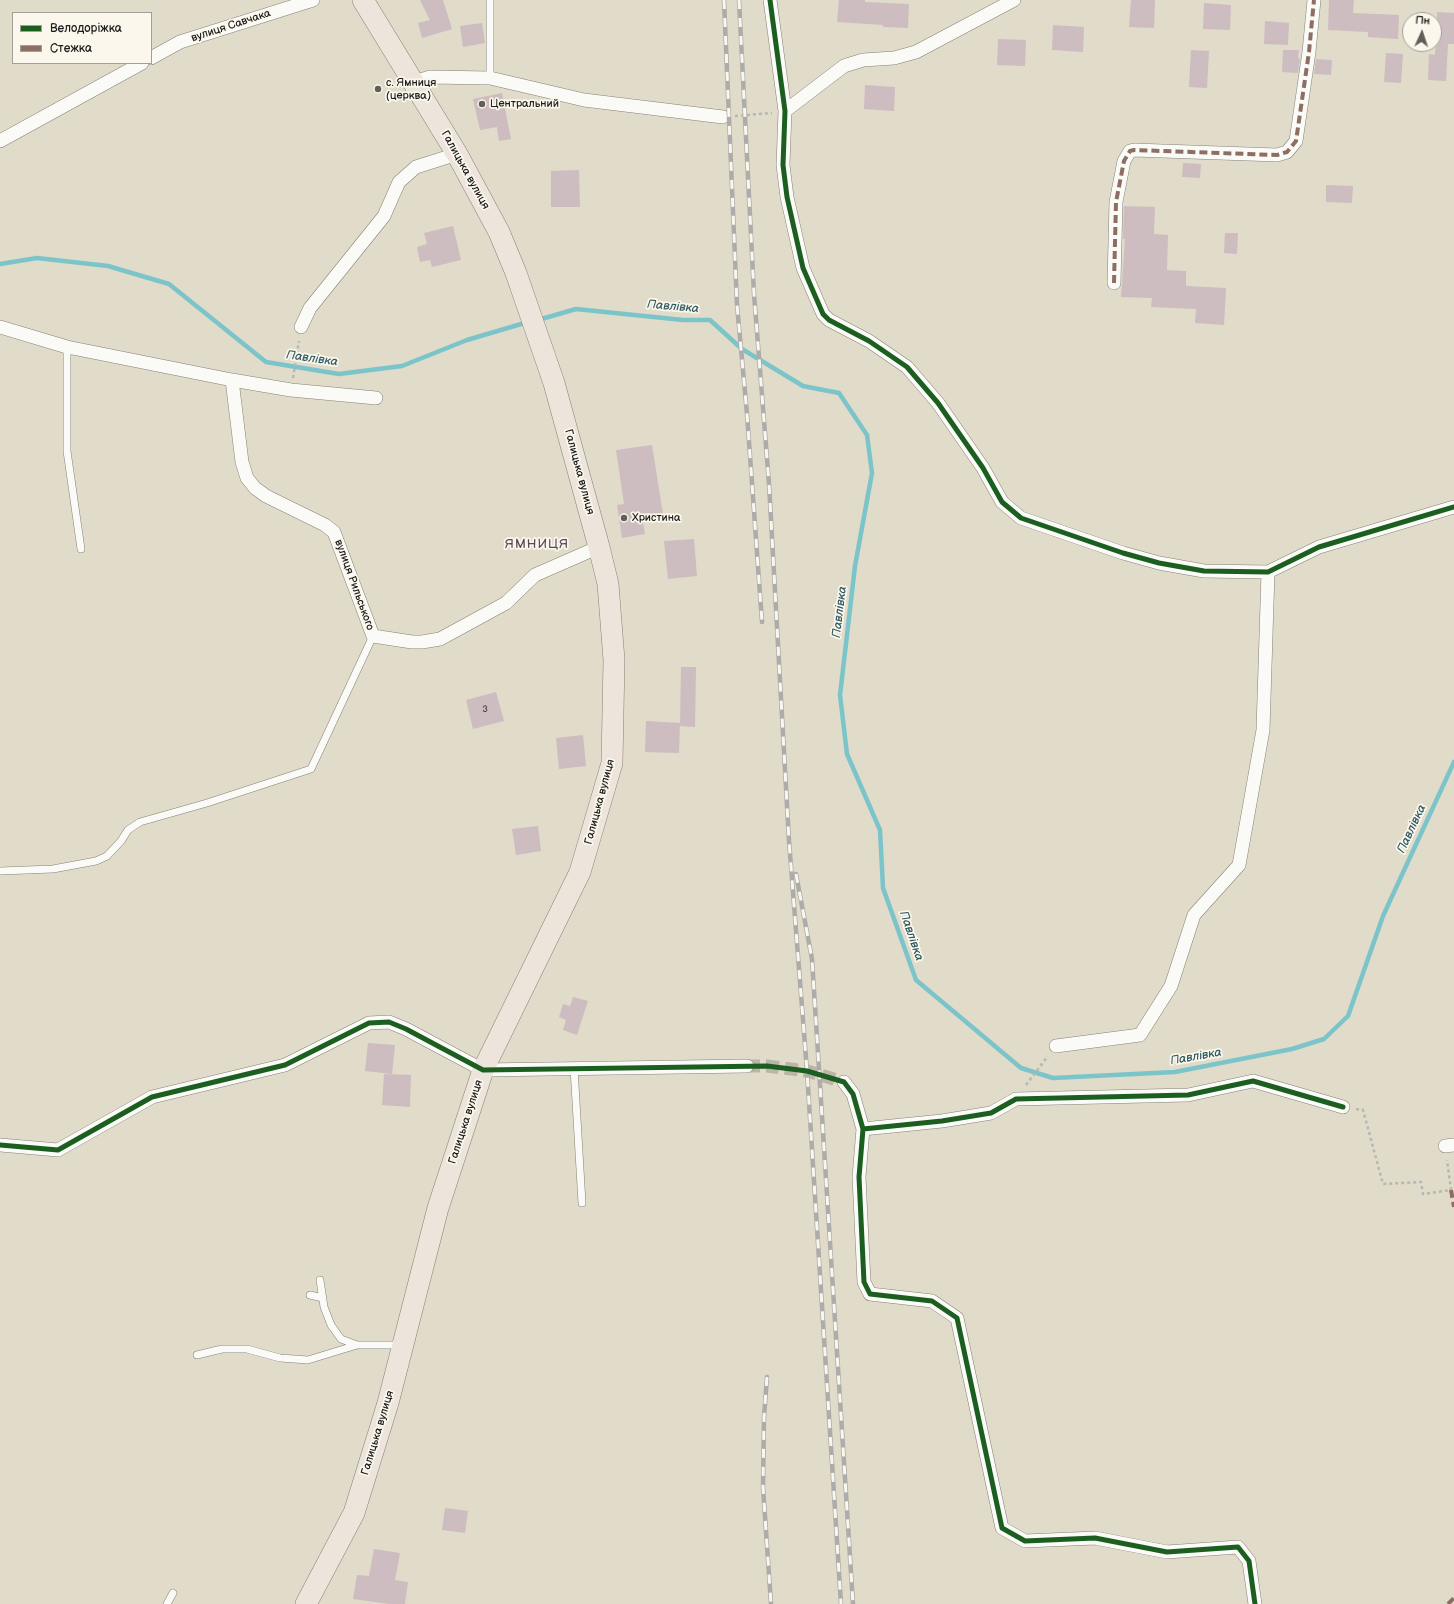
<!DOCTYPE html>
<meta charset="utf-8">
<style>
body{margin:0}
#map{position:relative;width:1454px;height:1604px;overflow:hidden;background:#e1dbc9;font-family:"Balsamiq Sans",sans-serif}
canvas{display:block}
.legend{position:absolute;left:12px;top:12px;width:140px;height:52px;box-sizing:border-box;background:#fbf7ec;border:1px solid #a29f99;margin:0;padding:5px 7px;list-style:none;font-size:12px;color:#1c1c1c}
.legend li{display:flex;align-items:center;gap:8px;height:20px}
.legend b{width:20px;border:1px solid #a29f99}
.north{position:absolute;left:1402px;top:12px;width:40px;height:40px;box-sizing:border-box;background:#fbf7ec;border:1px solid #a29f99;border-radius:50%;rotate:3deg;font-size:11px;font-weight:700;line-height:16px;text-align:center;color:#1c1c1c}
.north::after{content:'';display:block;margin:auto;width:14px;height:18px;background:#615f59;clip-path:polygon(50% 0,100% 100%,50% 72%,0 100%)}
</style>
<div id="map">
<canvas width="1454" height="1604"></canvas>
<ul class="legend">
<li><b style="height:5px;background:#1b5e20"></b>Велодоріжка</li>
<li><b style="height:5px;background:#8d6e63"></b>Стежка</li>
</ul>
<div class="north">Пн</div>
</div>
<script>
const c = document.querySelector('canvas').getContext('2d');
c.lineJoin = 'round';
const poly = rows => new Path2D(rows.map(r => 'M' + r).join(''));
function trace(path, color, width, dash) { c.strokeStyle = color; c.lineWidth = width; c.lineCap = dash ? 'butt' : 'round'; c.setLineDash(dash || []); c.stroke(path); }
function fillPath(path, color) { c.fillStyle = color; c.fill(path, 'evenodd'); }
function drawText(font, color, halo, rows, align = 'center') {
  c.font = font + ' "Balsamiq Sans",sans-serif'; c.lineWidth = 3.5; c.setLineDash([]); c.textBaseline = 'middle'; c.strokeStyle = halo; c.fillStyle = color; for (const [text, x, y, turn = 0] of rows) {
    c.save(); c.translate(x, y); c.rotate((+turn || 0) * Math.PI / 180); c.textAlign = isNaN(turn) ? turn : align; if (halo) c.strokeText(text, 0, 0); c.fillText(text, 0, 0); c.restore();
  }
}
trace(poly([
 [0,264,37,258,108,266,169,284,266,362,339,374,402,366,467,340,528,322],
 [538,320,576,309,683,320,710,320,742,349,803,386,839,393,867,435,872,473,855,566,840,695,847,754,880,830,883,888,916,980,1021,1068,1053,1078,1175,1072,1292,1049,1324,1039,1348,1016,1383,916,1454,762]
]), '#7bc4ca', 4.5);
fillPath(poly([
 [420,0,443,0,452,29,422,38,418,23,430,20],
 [839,0,865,0,865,2,909,4,908,28,883,27,883,25,837,22],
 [1131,0,1155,0,1154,28,1129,27],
 [1329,0,1354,0,1353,13,1399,15,1398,39,1368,37,1368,32,1328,30],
 [1204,3,1231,5,1230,30,1203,29],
 [1437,12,1454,13,1454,44,1448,44,1446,81,1428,80,1429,54,1435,55],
 [1265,21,1289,23,1288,45,1264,44],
 [482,23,485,43,463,47,460,26],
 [1053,25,1084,27,1083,52,1052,50],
 [998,39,1026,40,1025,66,997,65],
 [1191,50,1209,51,1207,88,1189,87],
 [1283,50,1299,50,1298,58,1300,58,1298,73,1282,72],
 [1386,53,1403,54,1401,83,1384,82],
 [1316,59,1332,60,1331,75,1314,74],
 [865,85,895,87,894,111,864,109],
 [502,93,511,139,499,141,497,127,480,130,473,99],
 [1183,163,1201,164,1200,178,1182,177],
 [579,170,580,207,551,207,551,171],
 [1326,185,1353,186,1352,203,1326,202],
 [1124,206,1155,207,1154,234,1168,235,1167,270,1186,271,1186,286,1226,288,1224,325,1195,323,1196,309,1151,307,1152,298,1121,297,1125,239,1123,239],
 [453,226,461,260,432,267,430,260,420,262,417,247,427,244,424,233],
 [1225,233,1238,233,1237,254,1224,253],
 [652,445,663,514,642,517,645,534,622,538,617,505,624,504,616,450],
 [694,539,697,576,668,579,664,541],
 [681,667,696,667,695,727,680,726],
 [496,692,504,721,473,729,466,700],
 [646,721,680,723,679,753,645,752],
 [583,735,586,766,559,769,556,738],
 [538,826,541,851,516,855,512,829],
 [573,997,588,1001,577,1035,563,1030,566,1020,559,1017,563,1004,570,1006],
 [368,1043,395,1045,392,1074,365,1071],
 [384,1074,411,1075,410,1107,382,1105],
 [445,1508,468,1511,465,1533,442,1530],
 [374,1549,400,1553,395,1580,408,1582,405,1604,389,1604,353,1599,357,1575,369,1576]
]), '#cdbdc0');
trace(poly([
 [747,1066,767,1066,807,1071,844,1082]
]), '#bab5a6', 13, [13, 6]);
const lane = poly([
 [490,0,490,78],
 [67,347,67,451,81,549],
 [0,871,53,869,96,861,107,856,121,841,128,830,140,822,207,803,311,769,373,636],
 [574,1068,582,1203],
 [320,1280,324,1307,331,1325,341,1339,357,1345],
 [310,1295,323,1298],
 [197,1355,222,1349,247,1349,280,1358,308,1360,357,1345,401,1345],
 [167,1604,173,1593]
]);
const street = poly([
 [770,0,785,111,783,165,787,197,803,268,823,314,829,320,869,341,907,367,938,403,983,468,1002,502,1021,518,1123,553,1159,563,1204,571,1268,572,1319,547,1454,507],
 [151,58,180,42,313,0],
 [414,82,430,77,490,78,584,100,723,117],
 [785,111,844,66,863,60,894,58,916,52,1014,0],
 [0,141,142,63],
 [1114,283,1116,202,1124,161,1130,151,1134,150,1277,155,1287,152,1296,141,1309,52,1314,0],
 [0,327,67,347,232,380,291,390,376,398],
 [301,327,310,308,384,216,399,182,416,167,457,154],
 [232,380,242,462,247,478,255,488,266,496,325,525,334,532,373,636,412,642,422,642,440,639,506,603,535,575,599,547],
 [1056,1046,1140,1035,1171,986,1194,915,1239,865,1263,730,1268,572],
 [844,1082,853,1094,863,1129],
 [0,1145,58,1150,152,1097,285,1065,369,1023,389,1022,406,1029,483,1070,747,1066],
 [1445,1146,1454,1145],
 [1255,1604,1249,1561,1238,1547,1167,1552,1095,1538,1025,1541,1002,1528,957,1318,932,1301,870,1294,864,1282,859,1177,863,1129,942,1121,991,1113,1016,1099,1188,1095,1253,1081,1343,1107]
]);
const primary = poly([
 [306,1604,354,1513,388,1403,438,1208,483,1070,580,872,612,763,614,660,608,584,599,547,554,383,516,273,499,232,457,154,363,0]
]);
trace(lane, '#858178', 8);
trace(street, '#858178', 14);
trace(primary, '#858178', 22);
trace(poly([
 [735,116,772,113],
 [293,378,299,341],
 [1026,1085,1048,1056],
 [1356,1109,1363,1110,1383,1184,1421,1182,1423,1194,1451,1190,1447,1160]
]), '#b7b6b3', 2.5, [3, 3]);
trace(lane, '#fafaf7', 7);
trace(street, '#fafaf7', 13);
trace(primary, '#ede4dc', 21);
const rail = poly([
 [724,0,737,305,747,414,762,622],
 [739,0,754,294,769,484,789,841,807,1071,841,1604],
 [796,874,812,959,853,1604],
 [767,1377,764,1417,763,1487,771,1604]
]);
trace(rail, '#adacaa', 4.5);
trace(rail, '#fbf7ec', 3, [9]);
trace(poly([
 [1114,283,1116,202,1124,161,1130,151,1134,150,1277,155,1287,152,1296,141,1309,52,1314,0],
 [1451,1190,1454,1207],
 [1448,1604,1454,1598]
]), '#8d6e63', 4, [8, 4]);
trace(poly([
 [770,0,785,111,783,165,787,197,803,268,823,314,829,320,869,341,907,367,938,403,983,468,1002,502,1021,518,1123,553,1159,563,1204,571,1268,572,1319,547,1454,507],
 [0,1145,58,1150,152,1097,285,1065,369,1023,389,1022,406,1029,483,1070,767,1066,807,1071,844,1082,853,1094,863,1129],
 [1255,1604,1249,1561,1238,1547,1167,1552,1095,1538,1025,1541,1002,1528,957,1318,932,1301,870,1294,864,1282,859,1177,863,1129,942,1121,991,1113,1016,1099,1188,1095,1253,1081,1343,1107]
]), '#1b5e20', 5);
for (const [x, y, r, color] of [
 [378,89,4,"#615f59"],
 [482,104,4,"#615f59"],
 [624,518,4,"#615f59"]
]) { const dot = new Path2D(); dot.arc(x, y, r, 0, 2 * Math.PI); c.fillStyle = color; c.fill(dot); trace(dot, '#fbf7ec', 1.5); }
drawText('9px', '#484445', null, [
 ["3",485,710]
]);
drawText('11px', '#1c1c1c', '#fbf7ec', [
 ["вулиця Савчака",231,26,-18],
 ["Галицька вулиця",465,170,61],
 ["Галицька вулиця",579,472,75],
 ["вулиця Рильського",354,585,70],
 ["Галицька вулиця",600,802,-75],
 ["Галицька вулиця",466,1122,-72],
 ["Галицька вулиця",378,1433,-73]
]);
drawText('11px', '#1c1c1c', '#fbf7ec', [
 ["с. Ямниця",386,83],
 ["(церква)",386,96],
 ["Центральний",490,104],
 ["Христина",632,518]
], 'left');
drawText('italic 12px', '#305b62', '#fbf7ec', [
 ["Павлівка",673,307,5],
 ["Павлівка",312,359,8],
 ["Павлівка",840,612,-83],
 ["Павлівка",1412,829,-65],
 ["Павлівка",911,936,71],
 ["Павлівка",1196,1057,-10]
]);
c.letterSpacing = '1px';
drawText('13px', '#5b4558', '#fbf7ec', [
 ["ЯМНИЦЯ",537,545]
]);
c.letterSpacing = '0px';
</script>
